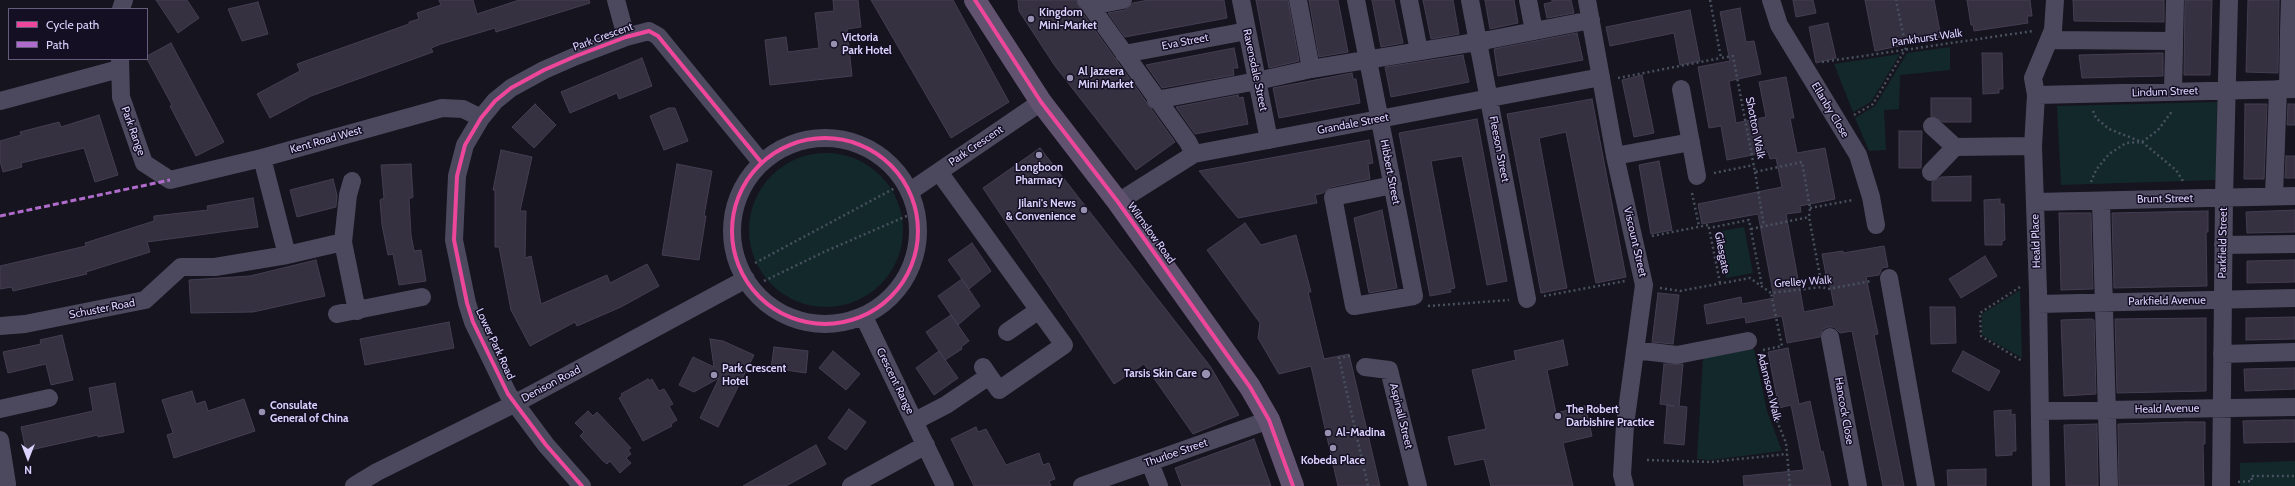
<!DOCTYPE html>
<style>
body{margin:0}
#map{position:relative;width:2295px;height:486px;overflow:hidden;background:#16141e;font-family:Cabin,sans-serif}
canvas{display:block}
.legend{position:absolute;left:8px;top:8px;width:140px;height:52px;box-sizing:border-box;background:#140f23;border:1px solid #645d7b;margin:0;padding:5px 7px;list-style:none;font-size:12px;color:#dcd2fe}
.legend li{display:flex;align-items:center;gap:8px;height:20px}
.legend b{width:20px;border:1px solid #645d7b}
.north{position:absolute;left:8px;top:438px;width:40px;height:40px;-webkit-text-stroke:3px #140f23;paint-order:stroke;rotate:180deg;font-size:11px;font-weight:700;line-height:16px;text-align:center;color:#dcd2fe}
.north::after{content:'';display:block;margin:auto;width:14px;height:18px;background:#dcd2fe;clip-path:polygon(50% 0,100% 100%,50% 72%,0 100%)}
</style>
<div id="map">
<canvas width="2295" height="486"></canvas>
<ul class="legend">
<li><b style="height:5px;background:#ed469a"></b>Cycle path</li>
<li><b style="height:5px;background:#b06ccc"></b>Path</li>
</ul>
<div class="north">N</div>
</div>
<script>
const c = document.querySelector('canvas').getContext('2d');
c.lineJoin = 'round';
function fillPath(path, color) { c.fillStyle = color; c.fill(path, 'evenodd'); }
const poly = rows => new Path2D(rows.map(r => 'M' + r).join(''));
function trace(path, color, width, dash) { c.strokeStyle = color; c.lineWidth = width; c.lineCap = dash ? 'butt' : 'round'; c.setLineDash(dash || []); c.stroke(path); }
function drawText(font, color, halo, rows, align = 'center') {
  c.font = font + ' Cabin,sans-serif'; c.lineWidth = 3; c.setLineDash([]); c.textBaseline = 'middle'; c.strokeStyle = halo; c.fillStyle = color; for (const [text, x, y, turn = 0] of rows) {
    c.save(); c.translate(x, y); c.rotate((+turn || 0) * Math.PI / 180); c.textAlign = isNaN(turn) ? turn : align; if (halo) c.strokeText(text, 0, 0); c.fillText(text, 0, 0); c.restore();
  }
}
fillPath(poly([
 [1950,47,1950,70,1900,75,1899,109,1884,110,1886,150,1869,151,1855,118,1875,106,1907,53],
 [1900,54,1871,102,1853,112,1834,64],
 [2217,102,2216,180,2061,185,2057,106],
 '749 230a77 77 0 1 1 154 0a77 77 0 1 1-154 0Z',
 [1744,227,1753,273,1726,278,1716,232],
 [2020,290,2022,358,1982,335,1982,314],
 [1754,349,1767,411,1782,451,1711,460,1697,459,1703,358],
 [2295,461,2295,486,2240,486,2240,463]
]), '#13282b');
const building = poly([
 [156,0,187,0,199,18,178,33,156,0],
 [439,0,473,0,477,14,519,0,589,0,590,3,496,32,495,28,441,44,431,48,433,52,311,96,270,118,257,94,300,71,297,64,409,24,409,22,419,19,417,13,441,5,439,0],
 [833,0,858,0,861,27,847,29,852,76,770,85,765,40,786,37,788,52,819,48,815,13,834,11,833,0],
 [871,0,953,0,1009,102,951,138,871,0],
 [1018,0,1076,0,1082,12,1175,142,1136,170,1055,66,1019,11,1018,0],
 [1148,0,1224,0,1227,18,1125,37,1108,13,1125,10,1133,3,1148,0],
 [1256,0,1288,0,1299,61,1269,68,1256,0],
 [1309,0,1338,0,1348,52,1319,57,1309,0],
 [1372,0,1394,0,1403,43,1381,47,1372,0],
 [1423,0,1453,0,1459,34,1431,39,1423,0],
 [1485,0,1514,0,1518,23,1490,29,1485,0],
 [1552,0,1571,0,1574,13,1547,18,1544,4,1552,2,1552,0],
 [1793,0,1813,0,1816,13,1796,17,1793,0],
 [1865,0,1934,0,1941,37,1875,51,1865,0],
 [1967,0,2030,0,2032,16,2027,16,2028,23,1974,31,1973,25,1971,25,1967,0],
 [2073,0,2164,0,2164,22,2074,21,2073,0],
 [2185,0,2212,0,2210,75,2184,75,2185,0],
 [2248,0,2279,0,2278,73,2246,72,2248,0],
 [258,2,268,34,242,41,228,9,258,2],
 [1740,8,1746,42,1754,41,1761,74,1729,81,1736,123,1766,117,1759,82,1786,77,1794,118,1790,118,1797,153,1825,148,1835,199,1800,206,1801,212,1786,214,1804,312,1834,306,1828,275,1826,275,1822,254,1843,251,1843,253,1884,246,1888,267,1882,268,1879,275,1866,277,1878,334,1874,335,1904,486,1883,486,1852,331,1840,333,1834,327,1828,327,1823,329,1820,337,1787,343,1782,316,1746,323,1745,317,1707,324,1704,305,1741,297,1742,304,1774,298,1758,214,1702,224,1698,204,1782,187,1776,158,1770,159,1768,152,1727,160,1721,126,1709,128,1698,67,1730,61,1720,12,1740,8],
 [1690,10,1700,61,1680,65,1674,33,1610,46,1606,27,1690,10],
 [1828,23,1836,58,1816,63,1809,27,1828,23],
 [1577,33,1583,60,1498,76,1494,49,1577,33],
 [171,43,224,142,196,156,170,106,172,105,147,59,147,56,171,43],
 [1234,48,1238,68,1233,68,1234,75,1162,88,1146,65,1234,48],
 [1982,53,2002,53,2003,89,1999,89,1999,93,1983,94,1982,53],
 [2158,53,2163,53,2163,76,2082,78,2079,55,2158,53],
 [1463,55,1469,82,1391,97,1385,67,1463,55],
 [642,58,652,86,619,99,617,93,570,113,561,92,642,58],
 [1352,73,1353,79,1356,79,1360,103,1279,118,1273,88,1352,73],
 [1642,75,1654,133,1634,137,1622,80,1642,75],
 [1238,95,1239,98,1243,97,1248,124,1195,134,1176,107,1238,95],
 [1931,98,1971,98,1971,122,1943,122,1931,116,1931,98],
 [1592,99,1626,277,1596,283,1566,132,1539,138,1567,288,1541,293,1507,114,1592,99],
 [535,104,556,125,534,148,512,127,535,104],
 [2245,104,2267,104,2264,179,2244,179,2245,104],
 [2288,104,2295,104,2295,125,2287,125,2288,104],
 [669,108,675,108,688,141,664,150,650,116,669,108],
 [99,115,118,175,95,182,84,148,21,163,22,167,3,172,0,161,0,141,21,135,20,132,59,122,61,127,99,115],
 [1477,119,1507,281,1487,285,1462,156,1431,161,1455,288,1450,289,1451,292,1430,296,1399,133,1477,119],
 [1899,131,1922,131,1921,168,1899,168,1899,131],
 [1369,140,1373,163,1368,164,1370,179,1331,187,1323,193,1315,195,1317,203,1238,218,1199,171,1369,140],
 [1040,148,1210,366,1239,415,1193,434,1144,364,1114,384,983,188,1040,148],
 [501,150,532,157,520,211,526,211,525,258,531,256,541,304,607,275,610,283,647,264,659,286,621,307,577,326,575,322,530,346,511,310,499,247,495,247,495,190,493,190,501,150],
 [2286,156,2295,156,2295,178,2285,178,2286,156],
 [1659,161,1672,230,1651,234,1639,165,1659,161],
 [411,164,413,197,409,199,411,235,414,251,421,250,426,281,399,285,393,254,388,255,382,225,380,200,384,198,381,165,411,164],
 [677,164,712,171,704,216,706,216,699,260,662,255,677,164],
 [1971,176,1971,201,1932,201,1932,182,1941,177,1971,176],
 [333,179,337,195,336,207,297,217,290,190,333,179],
 [253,198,258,227,147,242,150,252,86,272,87,274,13,291,12,287,0,289,0,266,86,246,85,243,154,221,154,216,208,210,207,206,253,198],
 [2000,199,2000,204,2004,204,2005,240,2002,241,2002,245,1985,245,1984,200,2000,199],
 [1382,210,1397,288,1369,293,1354,218,1382,210],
 [2295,210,2295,232,2247,233,2246,212,2295,210],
 [2208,211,2208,232,2206,232,2207,286,2114,288,2112,213,2208,211],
 [2059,213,2091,213,2093,289,2061,290,2059,213],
 [1245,223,1261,245,1296,235,1311,292,1308,292,1324,359,1349,354,1380,486,1338,486,1311,366,1279,374,1258,338,1260,323,1207,250,1245,223],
 [972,243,991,271,969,289,948,260,972,243],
 [1985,256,1997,276,1961,298,1949,279,1985,256],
 [316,260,325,296,253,312,191,313,189,280,250,276,316,260],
 [2295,260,2295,282,2247,283,2247,261,2295,260],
 [962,279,980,306,958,325,938,296,962,279],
 [1658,293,1679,295,1673,344,1652,342,1658,293],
 [1930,307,1955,307,1956,343,1931,344,1930,307],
 [951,315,969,341,961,347,962,349,945,360,926,332,951,315],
 [2295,317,2295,339,2246,340,2246,318,2295,317],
 [2206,318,2206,391,2117,393,2115,319,2206,318],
 [2091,319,2094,320,2096,394,2064,396,2061,320,2091,319],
 [449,322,454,348,365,365,360,339,449,322],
 [62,335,73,380,51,385,46,364,8,373,3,352,41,344,40,340,62,335],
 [710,339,723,341,754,355,718,427,700,418,719,378,694,392,679,385,693,357,714,367,710,339],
 [1563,340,1568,365,1547,370,1556,413,1585,406,1592,436,1563,443,1573,486,1491,486,1484,459,1455,465,1448,437,1486,429,1472,370,1516,360,1514,351,1563,340],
 [774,347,808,351,806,373,771,368,774,347],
 [1788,348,1799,404,1810,401,1821,452,1823,451,1831,486,1744,486,1743,476,1804,470,1791,405,1779,408,1768,352,1788,348],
 [833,351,860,374,846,390,819,368,833,351],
 [939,351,958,378,934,395,916,368,939,351],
 [1963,351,2000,371,1989,391,1952,371,1963,351],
 [1664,364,1683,364,1679,406,1687,407,1684,445,1664,443,1667,405,1674,406,1660,404,1664,364],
 [2295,368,2295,389,2245,391,2244,369,2295,368],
 [648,379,649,381,652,379,659,391,664,389,673,404,669,406,677,420,671,424,672,426,643,441,619,398,622,396,621,394,648,379],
 [115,383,124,432,98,437,98,435,26,451,21,427,93,411,89,388,115,383],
 [192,391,196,404,205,401,208,411,244,399,255,431,174,458,167,435,173,433,162,400,192,391],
 [849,409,866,422,846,450,828,438,849,409],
 [2011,410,2011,415,2015,414,2016,451,2012,451,2012,455,1996,456,1994,411,2011,410],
 [588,411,593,416,597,412,631,448,628,450,631,454,626,458,631,463,620,473,610,461,607,464,603,461,580,436,584,432,575,423,588,411],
 [2284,420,2295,420,2295,442,2244,443,2243,421,2284,420],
 [2185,422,2205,422,2205,444,2203,444,2204,486,2119,486,2118,424,2185,422],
 [2097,424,2098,486,2066,486,2064,425,2097,424],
 [976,427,978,432,986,429,1006,465,1039,453,1043,465,1049,463,1055,479,1049,481,1051,486,974,486,951,439,976,427],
 [1254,439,1271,486,1182,486,1175,468,1254,439],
 [816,445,826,464,786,486,743,486,816,445],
 [1986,469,1986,486,1948,486,1947,470,1986,469]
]);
fillPath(building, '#363141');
trace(building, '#443e52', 1);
trace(poly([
 [1710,0,1721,58,1733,56,1755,172,1802,162,1810,208,1809,217,1822,287],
 [1822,62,2033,31],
 [1618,78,1721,58],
 [2093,111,2096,118,2109,129,2142,142,2176,170,2183,181],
 [1854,115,1873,104,1906,48,1896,0],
 [1755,172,1764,226],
 [1714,173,1754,165],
 [2091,182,2096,170,2109,154,2126,143,2142,142,2158,130,2173,110],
 [1692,193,1699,226],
 [1810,208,1853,200],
 [1751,229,1809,217],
 [1652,236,1708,225,1709,228],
 [755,263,895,188],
 [764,281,826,251,916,212],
 [1720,283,1709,228,1749,220,1762,286],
 [2020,287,1980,313,1981,336,2022,361],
 [1660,288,1680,291,1750,278,1771,293,1822,287,1828,289,1871,281],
 [1544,296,1625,281],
 [1428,306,1509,300],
 [1763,350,1782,346,1771,293],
 [1760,353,1772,409,1786,443,1790,486],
 [1350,356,1339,358,1368,486],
 [1647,460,1711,462,1787,454],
 [2238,482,2252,481,2251,476,2295,476]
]), '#47515f', 2.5, [2, 3]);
trace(poly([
 [616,0,626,37],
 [1086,0,1188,142,1194,154],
 [1241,0,1269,140],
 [1298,0,1311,69],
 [1356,0,1383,136,1414,296,1354,306,1333,197,1393,185],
 [1409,0,1419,51],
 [1470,0,1527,299],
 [1528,0,1534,31],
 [1587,0,1615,156,1644,285,1625,425,1622,475,1625,486],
 [1771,0,1779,25,1858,155,1871,197,1876,225],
 [1090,6,1123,0],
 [121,9,124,0],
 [2289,31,2290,0],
 [2049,40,2174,41],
 [1124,54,1247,31],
 [120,59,121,97,144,163,170,180,262,158,442,108,463,109,481,118],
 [1681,89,1697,176],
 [2288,89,2289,31,2295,31],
 [2173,92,2175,0],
 [2036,95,2295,89],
 [1156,100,1257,81,1311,69,1488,40,1591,20],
 [0,101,119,69],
 '732 231a93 93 0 1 1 186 0a93 93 0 1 1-186 0Z',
 [1955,147,2033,146],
 [1615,156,1691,142],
 [262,158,287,255],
 [939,172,1064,345,999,390,989,376],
 [1931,172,1955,147,1932,126],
 [352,181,348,195,343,242,357,311],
 [912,190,1041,102],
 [2274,196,2278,89],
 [2101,201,2109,486],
 [1118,202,1194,154,1601,77],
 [2035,202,2295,196],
 [2223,245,2295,244],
 [1889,278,1926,486],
 [2038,304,2295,298],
 [337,314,422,297],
 [864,317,945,486],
 [0,326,25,324,145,300,181,267,215,267,287,255,343,242],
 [1007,332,1039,310],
 [1830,337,1858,486],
 [1635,350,1677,355,1748,341],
 [2222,354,2295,352],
 [1365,367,1389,370,1418,486],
 [0,409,49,398],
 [2040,411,2295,407],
 [915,421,946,405,989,376,983,367],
 [0,440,7,484],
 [1150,463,1159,486],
 [354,486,377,472,516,403,746,279],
 [582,486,546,445,508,394,473,322,467,303,454,240,457,176,465,145,481,118,495,101,511,88,544,70,576,56,626,37,649,31,658,36,761,162],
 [851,486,926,445],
 [1082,486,1269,420],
 [2041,486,2038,292,2033,146,2036,95,2033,78,2053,30,2055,0],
 [2221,486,2224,198,2229,0]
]), '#4c495f', 18);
trace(poly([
 [975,0,1041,102,1118,202,1250,387,1269,420,1293,486]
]), '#615270', 22);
trace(poly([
 [0,216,170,180]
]), '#b06ccc', 3, [6, 3]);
trace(poly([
 [975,0,1041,102,1118,202,1250,387,1269,420,1293,486],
 '732 231a93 93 0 1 1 186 0a93 93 0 1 1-186 0Z',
 [582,486,546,445,508,394,473,322,467,303,454,240,457,176,465,145,481,118,495,101,511,88,544,70,576,56,626,37,649,31,658,36,761,162]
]), '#ed469a', 4);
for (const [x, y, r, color] of [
 [1031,19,4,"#9790b0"],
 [834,44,4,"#9790b0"],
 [1070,78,4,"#9790b0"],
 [1039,155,4,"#9790b0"],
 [1084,210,4,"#9790b0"],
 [1206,374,5,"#9790b0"],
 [714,375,4,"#9790b0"],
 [262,412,4,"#9790b0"],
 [1558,416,4,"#9790b0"],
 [1328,433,4,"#9790b0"],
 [1333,448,4,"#9790b0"]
]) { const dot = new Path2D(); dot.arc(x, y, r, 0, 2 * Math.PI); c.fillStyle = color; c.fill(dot); trace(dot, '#140f23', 1.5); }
drawText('bold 11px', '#dcd2fe', '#140f23', [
 ["Kingdom",1039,13],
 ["Mini-Market",1039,26],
 ["Victoria",842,38],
 ["Park Hotel",842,51],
 ["Al Jazeera",1078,72],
 ["Mini Market",1078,85],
 ["Longboon",1039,168,"center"],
 ["Pharmacy",1039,181,"center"],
 ["Jilani's News",1076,204,"right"],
 ["& Convenience",1076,217,"right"],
 ["Park Crescent",722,369],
 ["Hotel",722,382],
 ["Tarsis Skin Care",1197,374,"right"],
 ["Consulate",270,406],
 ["General of China",270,419],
 ["The Robert",1566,410],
 ["Darbishire Practice",1566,423],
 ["Al-Madina",1336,433],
 ["Kobeda Place",1333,461,"center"]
], 'left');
drawText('11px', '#dcd2fe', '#140f23', [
 ["Park Crescent",603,37,-20],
 ["Pankhurst Walk",1927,38,-8],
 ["Eva Street",1185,42,-11],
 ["Ravensdale Street",1255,70,78],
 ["Lindum Street",2165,92,-2],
 ["Ellanby Close",1830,110,59],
 ["Grandale Street",1353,124,-11],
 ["Shotton Walk",1755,128,79],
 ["Park Range",133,131,70],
 ["Kent Road West",326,140,-16],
 ["Park Crescent",976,146,-34],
 ["Fleeson Street",1499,149,79],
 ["Hibbert Street",1390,172,79],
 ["Brunt Street",2165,199,-1],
 ["Wilmslow Road",1151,233,54],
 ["Heald Place",2036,241,-92],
 ["Viscount Street",1635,242,77],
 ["Parkfield Street",2223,243,-89],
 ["Gilesgate",1722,253,79],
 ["Grelley Walk",1803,282,-4],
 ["Parkfield Avenue",2167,301,-1],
 ["Schuster Road",102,309,-11],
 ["Lower Park Road",495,344,65],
 ["Crescent Range",895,381,64],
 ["Denison Road",551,384,-28],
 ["Adamson Walk",1769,387,76],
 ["Heald Avenue",2167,409,-1],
 ["Hancock Close",1844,411,80],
 ["Aspinall Street",1401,416,76],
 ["Thurloe Street",1176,453,-19]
]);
</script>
